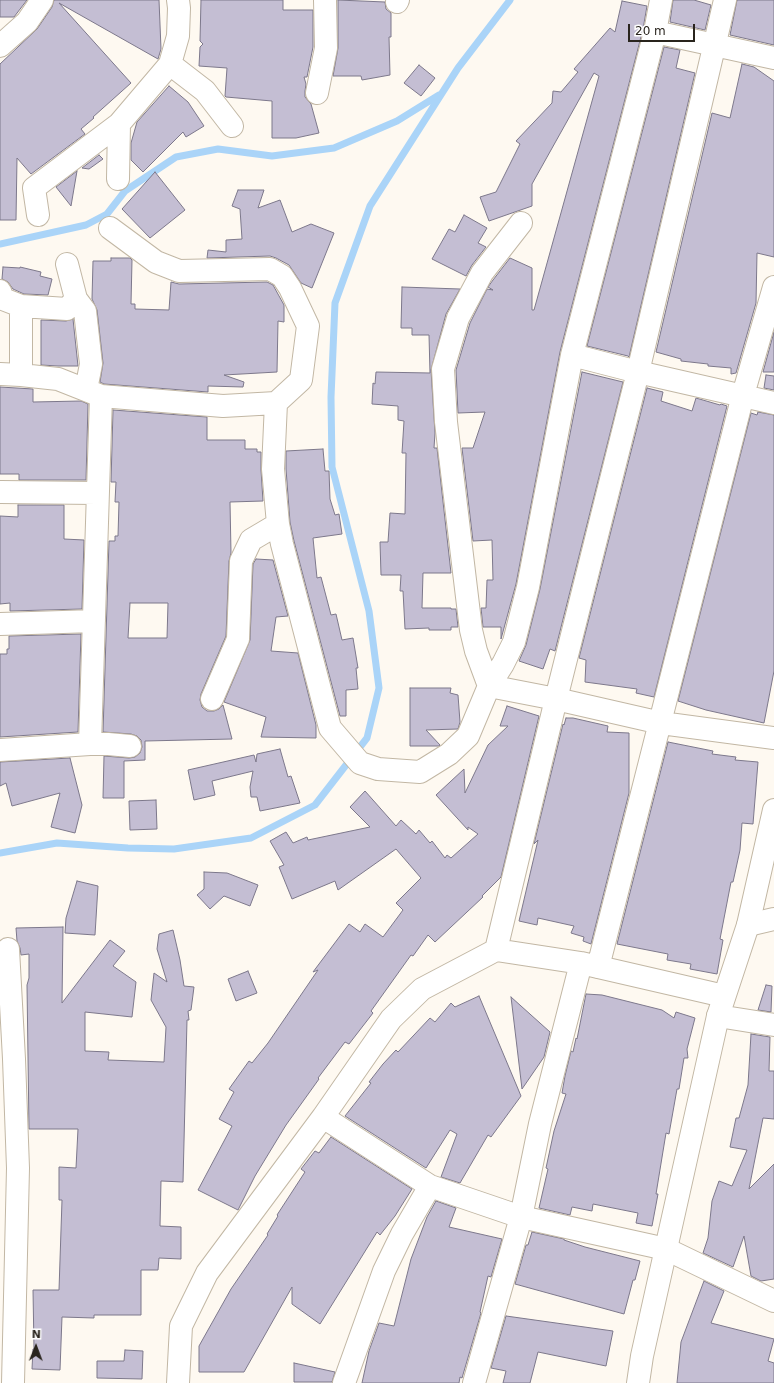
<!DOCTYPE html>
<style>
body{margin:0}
#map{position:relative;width:774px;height:1383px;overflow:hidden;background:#fef9f1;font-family:"DejaVu Sans",sans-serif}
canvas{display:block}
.north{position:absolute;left:16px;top:1327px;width:40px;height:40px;-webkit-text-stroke:3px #fff;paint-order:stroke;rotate:1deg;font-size:11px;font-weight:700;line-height:16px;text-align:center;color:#29241d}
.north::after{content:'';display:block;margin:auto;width:14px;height:18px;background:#29241d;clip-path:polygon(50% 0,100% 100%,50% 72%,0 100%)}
.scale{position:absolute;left:628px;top:24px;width:67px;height:18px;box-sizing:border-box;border:2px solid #29241d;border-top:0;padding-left:5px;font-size:12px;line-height:14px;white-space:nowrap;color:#29241d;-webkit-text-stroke:3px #fff;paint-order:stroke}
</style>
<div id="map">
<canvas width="774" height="1383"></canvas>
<div class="north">N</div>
<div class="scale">20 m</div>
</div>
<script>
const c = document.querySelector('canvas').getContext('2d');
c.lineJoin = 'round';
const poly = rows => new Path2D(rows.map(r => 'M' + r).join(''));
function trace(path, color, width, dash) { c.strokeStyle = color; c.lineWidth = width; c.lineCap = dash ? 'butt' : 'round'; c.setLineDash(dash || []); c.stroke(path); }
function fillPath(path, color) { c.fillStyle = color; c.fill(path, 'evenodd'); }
trace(poly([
 [0,244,86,225,107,214,125,191,176,157,218,149,272,156,334,148,397,121,439,95],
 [0,853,57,843,128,848,174,849,251,838,315,805,367,738,379,688,369,611,332,467,331,397,335,303,370,206,458,68,510,0]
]), '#aad4f8', 7);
const building = poly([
 [0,0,27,0,14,17,0,17,0,0],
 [54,0,159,0,161,49,158,59,59,3,131,83,93,117,94,118,81,129,85,134,31,174,17,158,16,220,0,220,0,64,37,29,52,7,54,0],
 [201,0,283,0,283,10,313,10,313,47,307,77,304,77,306,84,305,91,305,97,311,104,319,133,296,138,272,138,272,101,226,97,225,96,227,68,199,66,200,47,203,44,200,41,201,0],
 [338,0,385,2,386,9,391,13,391,37,389,37,390,75,362,80,361,76,333,76,338,48,338,0],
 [673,0,694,0,711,5,705,30,670,22,673,0],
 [737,0,774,0,774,45,730,35,737,0],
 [622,1,647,6,643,29,560,352,516,584,501,639,501,627,483,627,481,608,486,608,487,580,493,580,492,540,473,541,462,448,473,448,485,412,458,413,456,370,470,323,487,289,493,290,488,287,493,280,510,258,532,268,532,310,534,310,599,76,594,73,532,184,532,206,489,221,480,197,496,192,520,144,516,141,552,103,553,91,561,92,578,72,574,69,610,28,615,32,622,1],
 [664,47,680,50,676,68,695,73,629,357,628,356,587,346,664,47],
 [742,64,754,67,774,81,774,257,757,253,756,303,736,373,731,374,731,368,708,366,708,364,681,361,681,359,656,352,712,113,730,118,742,64],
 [419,65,435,78,421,96,404,83,419,65],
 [169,86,188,102,204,126,186,137,183,132,143,172,131,160,131,143,137,122,169,86],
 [99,155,103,159,89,169,82,168,99,155],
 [77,171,71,206,56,187,77,171],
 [155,172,185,210,150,238,122,209,155,172],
 [238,190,264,190,258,208,280,200,292,232,311,224,334,233,312,288,301,283,289,265,276,258,270,256,207,258,208,250,226,252,226,240,242,239,240,209,232,206,238,190],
 [464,215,487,228,478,243,486,247,472,265,466,276,432,259,449,229,455,232,464,215],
 [111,258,130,258,132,260,131,304,135,304,135,309,169,310,171,282,179,284,267,282,273,285,284,305,284,322,278,321,277,372,224,375,244,382,243,387,208,386,208,392,104,384,100,382,103,363,97,310,92,299,93,261,111,261,111,258],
 [3,267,20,268,20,267,41,272,40,276,52,279,48,295,24,294,13,289,8,282,2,279,3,267],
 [402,287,460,289,446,314,431,370,435,433,434,448,437,448,451,573,423,573,422,608,451,608,451,609,456,609,458,627,451,627,451,630,429,630,429,628,405,629,403,591,400,591,401,575,381,575,380,542,388,542,390,513,405,514,406,453,402,453,404,421,398,420,398,406,372,404,373,383,375,384,376,372,430,373,429,335,412,335,412,328,401,328,402,287],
 [73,319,78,366,58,366,41,365,41,320,66,321,73,319],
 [774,332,774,372,763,372,774,332],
 [582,372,623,382,555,651,550,649,543,669,519,661,526,645,540,589,582,372],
 [766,375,774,376,774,390,764,388,766,375],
 [0,387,33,389,33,402,81,401,88,404,86,480,19,480,19,474,0,474,0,387],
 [647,388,663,392,661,401,692,411,696,398,720,405,721,404,727,406,654,697,636,693,637,689,585,682,586,660,579,658,647,388],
 [113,410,207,417,207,440,245,440,245,449,257,449,257,452,261,452,261,470,263,501,230,502,231,553,229,561,226,636,201,694,200,700,202,707,207,711,214,711,219,709,223,705,232,739,145,741,145,760,124,761,124,798,103,798,104,756,129,758,135,757,140,753,142,747,141,740,137,736,131,734,103,732,109,541,115,541,115,536,118,536,119,502,115,502,116,482,111,482,113,410],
 [130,603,168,603,167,638,128,638,130,603],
 [758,412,774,415,774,671,764,723,706,710,678,701,751,413,757,415,758,412],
 [323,449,325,471,329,471,330,499,335,515,339,514,342,534,313,538,317,578,321,577,331,615,336,614,342,640,353,638,358,668,356,668,358,689,346,690,346,716,340,716,294,541,290,522,286,469,286,451,323,449],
 [18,505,64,505,64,539,84,540,82,609,10,611,10,603,0,604,0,516,18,517,18,505],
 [256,559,273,560,288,616,276,617,271,651,298,653,316,725,316,738,261,737,266,717,224,702,250,640,253,564,256,559],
 [81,634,78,732,0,737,0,654,7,654,7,649,9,649,9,636,81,634],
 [410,688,451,688,450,693,458,695,460,722,458,729,426,730,440,745,439,746,410,746,410,688],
 [507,706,539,716,501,877,482,896,483,897,435,942,428,935,413,956,411,955,371,1011,373,1013,349,1044,345,1042,318,1078,319,1079,286,1125,255,1176,238,1210,198,1190,232,1126,219,1119,234,1092,229,1089,249,1061,252,1063,268,1043,318,970,313,972,349,924,360,932,365,924,383,937,403,910,396,903,421,878,396,849,338,890,335,881,292,899,279,867,284,865,270,841,286,832,293,843,307,837,308,840,370,827,350,807,365,791,396,826,401,820,416,834,419,830,430,843,432,841,445,858,447,855,451,858,478,834,468,827,468,830,436,795,464,769,465,793,488,745,508,726,500,726,507,706],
 [566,718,573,718,608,726,607,732,629,733,629,793,591,944,583,941,584,937,571,933,574,926,538,918,537,925,519,921,538,840,534,844,563,724,564,725,566,718],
 [668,742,713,751,712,754,736,757,735,760,758,762,753,824,742,823,740,850,733,882,731,882,720,939,723,940,717,974,690,969,691,964,667,960,668,954,617,944,668,742],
 [280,749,288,777,291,776,300,803,260,811,257,797,251,797,250,787,253,771,212,781,215,795,194,800,188,770,254,755,256,762,257,754,280,749],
 [70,758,82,805,75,833,51,827,60,793,12,806,6,783,0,786,0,762,70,758],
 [156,800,157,829,130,830,129,801,156,800],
 [204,872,227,873,258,885,250,906,224,896,210,909,197,895,204,889,204,872],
 [77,881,98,886,95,935,65,933,66,918,77,881],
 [63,927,62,1003,110,940,125,951,113,966,136,982,132,1017,85,1012,85,1051,109,1052,108,1060,164,1062,166,1027,151,1000,154,973,167,982,157,949,159,934,173,930,180,960,184,986,194,987,191,1010,188,1011,189,1020,187,1020,183,1182,161,1181,160,1226,181,1227,181,1259,159,1258,158,1270,141,1270,141,1315,94,1315,94,1318,62,1317,60,1370,32,1369,33,1349,34,1349,33,1290,59,1290,62,1200,59,1200,59,1167,76,1168,78,1129,29,1129,27,985,29,978,29,954,21,955,20,948,17,941,16,928,63,927],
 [248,971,257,993,236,1001,228,979,248,971],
 [766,985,772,986,771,1012,758,1010,766,985],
 [586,994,602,995,662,1010,674,1018,676,1012,695,1018,687,1049,688,1058,684,1058,679,1089,677,1089,669,1134,666,1133,656,1194,658,1194,652,1226,636,1223,638,1213,593,1204,592,1211,572,1207,570,1215,539,1208,548,1169,546,1168,554,1131,566,1094,562,1093,565,1076,571,1051,573,1052,576,1038,577,1039,586,994],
 [479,996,521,1096,491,1137,488,1135,460,1183,441,1177,457,1134,450,1130,426,1168,345,1116,371,1083,369,1082,383,1064,396,1050,398,1052,430,1018,435,1022,451,1003,455,1007,479,996],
 [511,997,550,1032,544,1057,522,1089,511,997],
 [751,1034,770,1037,769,1071,774,1071,774,1119,763,1118,749,1189,774,1164,774,1279,761,1281,751,1276,744,1236,733,1267,703,1253,708,1238,712,1201,719,1181,732,1186,747,1150,730,1147,736,1118,739,1118,748,1085,751,1034],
 [331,1137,412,1189,395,1216,380,1235,377,1232,320,1324,292,1304,292,1287,244,1372,199,1372,199,1346,231,1289,268,1235,267,1234,278,1216,277,1215,305,1172,301,1169,315,1151,319,1153,331,1137],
 [436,1201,456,1208,449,1227,502,1239,491,1277,488,1276,480,1312,481,1313,462,1378,460,1377,459,1383,362,1383,369,1351,379,1323,394,1326,411,1259,427,1217,436,1201],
 [532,1232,564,1239,564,1240,585,1247,640,1261,635,1280,633,1280,624,1314,515,1284,526,1245,528,1245,532,1232],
 [704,1281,724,1291,711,1323,774,1339,768,1361,774,1363,774,1383,677,1383,681,1342,704,1281],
 [506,1316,613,1331,606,1366,538,1352,530,1383,503,1383,506,1371,491,1368,506,1316],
 [125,1350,143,1351,142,1379,97,1378,97,1361,124,1361,125,1350],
 [294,1363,335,1372,332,1382,294,1382,294,1363]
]);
fillPath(building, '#c4bed3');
trace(building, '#7d788b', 1);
const street = poly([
 [397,2,398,0],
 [655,32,774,58],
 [0,46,27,22,42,0],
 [170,64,205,91,232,126],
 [317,93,326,48,325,0],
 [118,179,119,124],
 [38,215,34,188,119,124,170,64,178,36,179,8,178,0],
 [521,223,482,273,458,318,443,369,446,422,471,630,476,651,489,686,556,699,661,723,774,738],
 [0,291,3,299,21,306,21,375],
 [76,299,85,311,91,364,86,390],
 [21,306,67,309,76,299,67,264],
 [572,355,638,372,774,403],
 [0,374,21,375,58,379,101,396,223,406,276,403,301,380,308,326,290,288,282,276,270,269,179,271,156,262,110,228],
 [276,403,273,469,278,524,282,544,330,728,360,763,378,769,420,772,449,754,468,736,489,686,503,664,514,642,528,587,572,355,655,32,661,0],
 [0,492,97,493],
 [0,624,94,621],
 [212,699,238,639,241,561,251,540,278,524],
 [90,744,101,396],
 [0,750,90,744,108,744,130,746],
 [748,925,774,919],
 [8,949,14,1059,18,1168,13,1383],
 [496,950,556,699,638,372,725,0],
 [598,967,743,395,774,287],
 [718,1016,774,1025],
 [323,1117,430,1186,521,1217,666,1249,774,1301],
 [178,1383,181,1326,207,1273,323,1117,391,1019,422,989,496,950,581,963,724,996],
 [344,1383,384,1271,402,1234,430,1186],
 [474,1383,521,1217,540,1124,581,963]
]);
const secondary = poly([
 [638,1383,642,1356,718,1016,748,925,774,810]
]);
trace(street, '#c2b7a4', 24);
trace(secondary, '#c2b7a4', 24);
trace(street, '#fff', 22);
trace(secondary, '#fff', 22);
</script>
